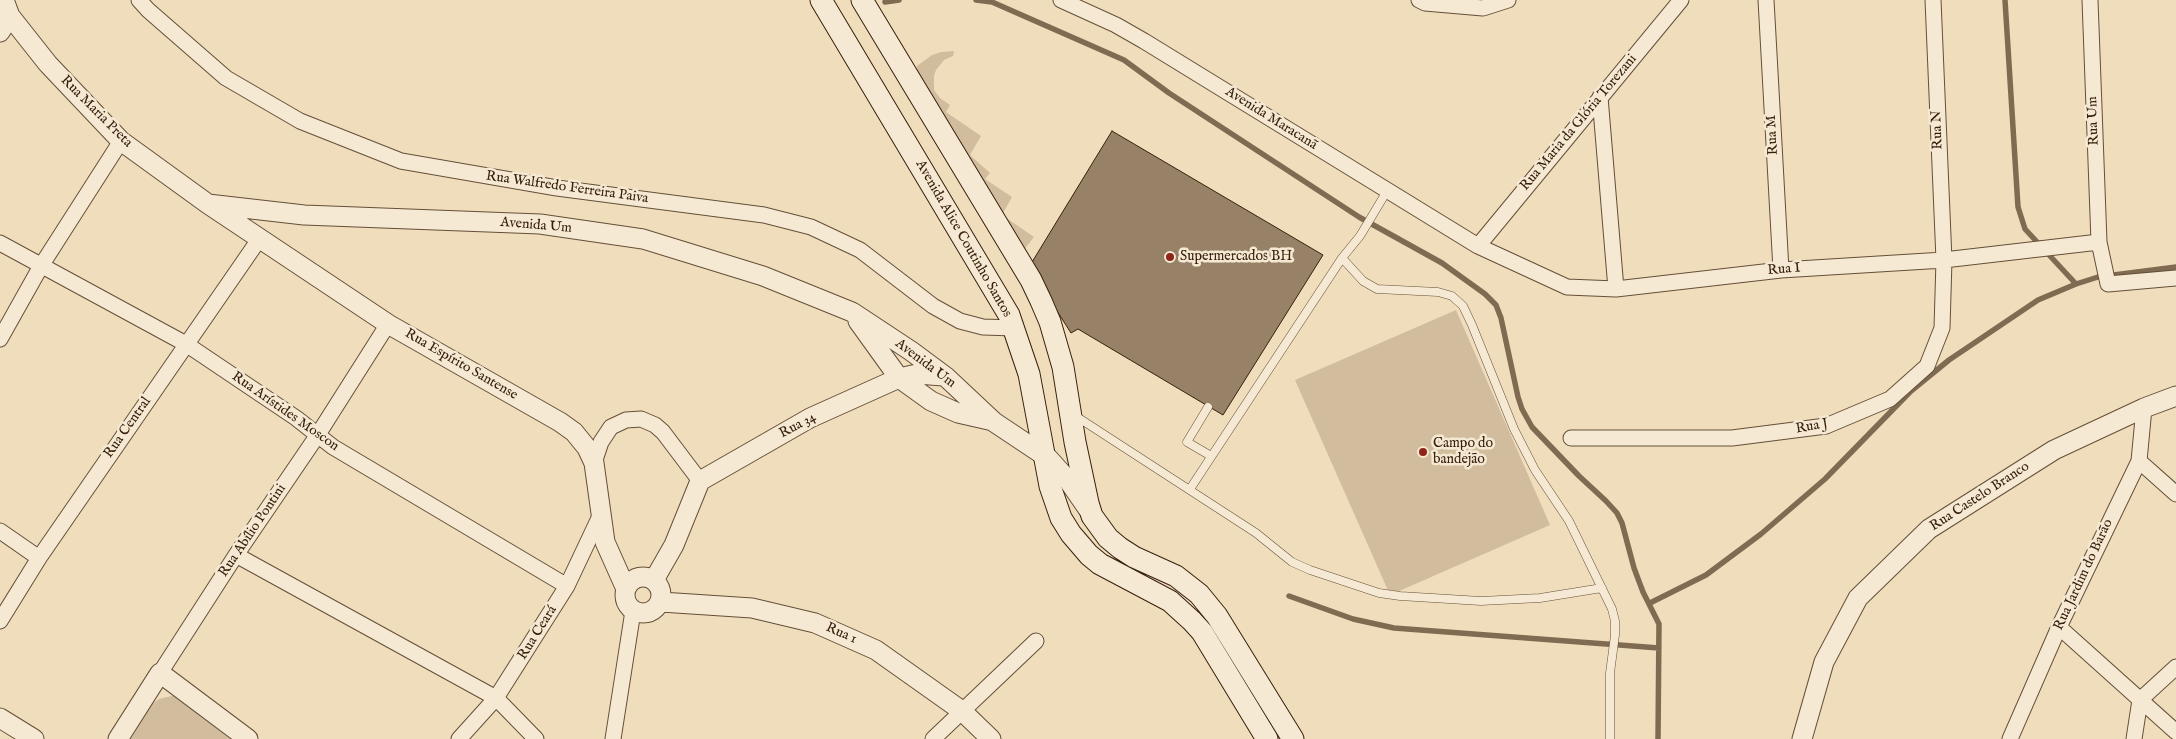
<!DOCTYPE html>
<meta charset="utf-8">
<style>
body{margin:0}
canvas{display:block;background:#f0ddbc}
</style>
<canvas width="2176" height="739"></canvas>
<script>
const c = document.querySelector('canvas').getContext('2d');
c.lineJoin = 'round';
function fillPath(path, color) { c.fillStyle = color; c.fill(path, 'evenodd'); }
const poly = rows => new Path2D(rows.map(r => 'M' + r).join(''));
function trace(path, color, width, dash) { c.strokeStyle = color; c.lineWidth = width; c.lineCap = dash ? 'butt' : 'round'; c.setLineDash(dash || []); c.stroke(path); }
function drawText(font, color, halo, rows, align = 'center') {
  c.font = font + ' "IM FELL English",serif'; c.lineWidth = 5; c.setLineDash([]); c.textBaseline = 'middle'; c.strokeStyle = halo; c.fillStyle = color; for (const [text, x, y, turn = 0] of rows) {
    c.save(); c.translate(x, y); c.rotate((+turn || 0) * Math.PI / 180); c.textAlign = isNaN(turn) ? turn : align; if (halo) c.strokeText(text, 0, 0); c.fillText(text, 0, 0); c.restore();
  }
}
fillPath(poly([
 [954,51,953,56,944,60,936,70,934,76,934,90,940,98,950,105,946,112,981,136,970,155,990,173,985,179,1012,197,1002,215,1034,237,1023,251,917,72,917,66,932,55,941,52],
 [1456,310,1550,525,1390,595,1295,380],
 [176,695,250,739,126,739,152,704,159,699]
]), '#d1bd9e');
trace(poly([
 [976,0,992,2,1124,60,1169,93,1359,217,1442,263,1485,294,1496,305,1501,318,1518,397,1522,409,1532,427,1579,476,1606,501,1617,513,1622,523,1634,568,1643,592,1659,624,1658,739],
 [2005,0,2018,207,2025,229,2076,284],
 [885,2,899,0],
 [1289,596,1353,619,1394,628,1659,648],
 [1650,603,1706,575,1761,534,1825,479,1911,391,1949,360,2038,300,2076,284,2098,277,2176,267]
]), '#806b52', 5.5);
const building = poly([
 [1112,131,1323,255,1223,415,1078,329,1071,333,1029,267,1112,131]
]);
fillPath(building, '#978268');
trace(building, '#37200c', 1);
const service = poly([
 [1342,258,1363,281,1377,289,1438,292,1452,296,1463,306,1472,325,1514,429,1535,470,1569,521,1612,609,1615,621,1615,635,1610,673,1610,739],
 [1208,407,1187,442,1211,456],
 [1074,415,1256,533,1292,562,1310,570,1379,593,1400,596,1481,601,1540,598,1602,588],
 [1190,489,1342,258,1360,236,1387,191]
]);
const minor = poly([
 [139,0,148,10,226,78,300,121,401,161,557,188,764,215,811,227,860,250,933,306,960,321,983,327,1014,328],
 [1061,0,1116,25,1144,41,1478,246,1567,287,1616,289,1781,270,1944,260,2099,242],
 [1419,0,1425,3,1483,8,1508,0],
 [1766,0,1781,270],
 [2090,0,2099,242,2108,284,2176,278],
 [1600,97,1616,289],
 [0,243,186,344,296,418,333,447,567,586],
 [1478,246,1681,0],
 [0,339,41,266,121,141],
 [1571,438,1732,438,1826,426,1890,399,1927,366,1942,328,1944,260,1933,0],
 [2139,461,2176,494],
 [594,463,601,442,611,427,626,420,641,419,655,425,663,432,700,481],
 [0,531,39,558],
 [236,555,496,698,536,739],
 [0,621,39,558,260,238],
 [2059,627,2176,732],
 [160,673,236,555,317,436,388,324],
 [459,739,496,698,567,586,600,516],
 [613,739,633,611],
 [933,739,1036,641],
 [2010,739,2059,627,2139,461,2144,408],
 [2134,739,2140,700,2176,667]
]);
const tertiary = poly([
 [4,0,10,16,48,64,121,141,208,204,388,324,560,422,574,432,587,448,594,463,605,542,626,589],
 [0,32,10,16],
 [208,204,304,215,540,224,643,239,763,276,852,312,911,351,946,377,994,422,1048,458,1068,480,1088,509],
 [858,321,899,378,931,401,958,413,993,421],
 '625 595a18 18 0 1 1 36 0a18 18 0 1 1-36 0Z',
 [654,580,674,545,700,481,810,418,899,378,917,374,943,376],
 [661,602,752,608,815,623,876,650,962,711,991,739],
 [0,718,34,739],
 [118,739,160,673,248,739],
 [1802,739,1824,662,1858,598,1929,529,2054,450,2144,408,2176,396]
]);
const secondary = poly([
 [821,0,1009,315,1029,374,1050,486,1061,518,1071,534,1089,555,1100,564,1170,601,1192,621,1202,632,1267,739],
 [862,0,1031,280,1041,301,1050,322,1063,367,1075,442,1088,503,1092,516,1108,538,1120,548,1134,557,1176,576,1199,594,1217,616,1293,739]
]);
trace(service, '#654f38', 9);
trace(minor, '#654f38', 17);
trace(tertiary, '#654f38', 21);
trace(secondary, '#37200c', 23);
trace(service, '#f5e9d3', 8);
trace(minor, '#f5e9d3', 15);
trace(tertiary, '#f5e9d3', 19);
trace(secondary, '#f5e9d3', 21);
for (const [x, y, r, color] of [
 [1170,257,5,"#8f2418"],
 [1423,452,5,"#8f2418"]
]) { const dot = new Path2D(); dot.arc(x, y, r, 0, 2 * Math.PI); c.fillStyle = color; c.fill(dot); trace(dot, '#f5e9d3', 2); }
drawText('14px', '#37200c', '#f5e9d3', [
 ["Rua Maria Preta",96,112,45],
 ["Avenida Maracanã",1271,119,32],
 ["Rua Um",2094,121,-92],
 ["Rua Maria da Glória Torezani",1579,123,-50],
 ["Rua N",1938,130,-92],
 ["Rua M",1773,135,-93],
 ["Rua Walfredo Ferreira Paiva",567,188,8],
 ["Avenida Um",536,226,5],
 ["Avenida Alice Coutinho Santos",963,239,60],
 ["Rua I",1784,270,-5],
 ["Avenida Um",925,364,37],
 ["Rua Espírito Santense",461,365,30],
 ["Rua Arístides Moscon",285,412,35],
 ["Rua 34",798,426,-28],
 ["Rua J",1812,427,-10],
 ["Rua Central",128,428,-55],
 ["Rua Castelo Branco",1980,497,-33],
 ["Rua Abílio Pontini",253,531,-56],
 ["Rua Jardim do Barão",2084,575,-65],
 ["Rua Ceará",538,633,-58],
 ["Rua 1",841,634,24]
]);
drawText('14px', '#37200c', '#f5e9d3', [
 ["Supermercados BH",1180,257],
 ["Campo do",1433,444],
 ["bandejão",1433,460]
], 'left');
</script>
